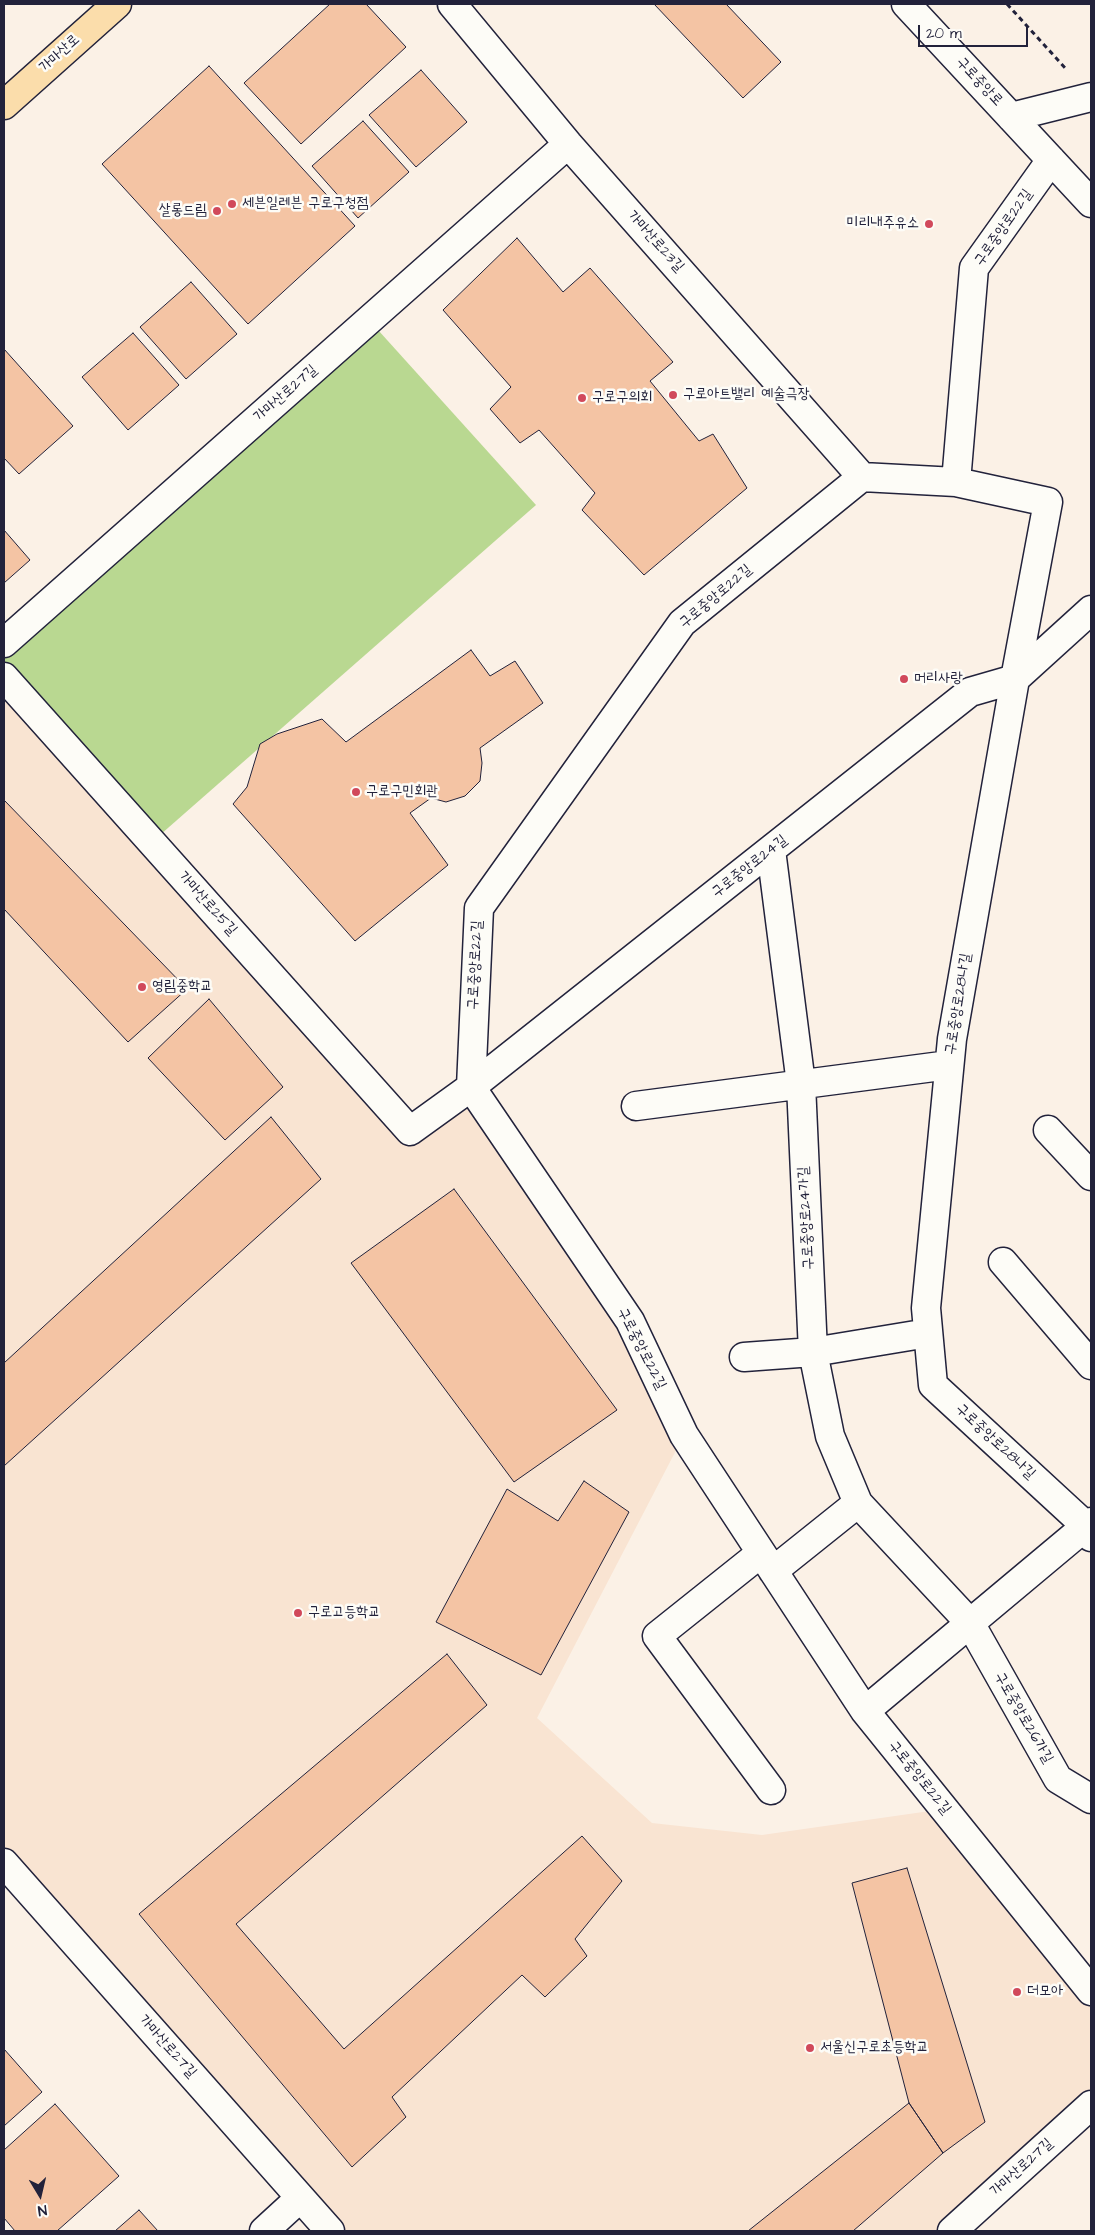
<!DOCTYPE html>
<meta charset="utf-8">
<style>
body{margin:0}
#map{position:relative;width:1095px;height:2235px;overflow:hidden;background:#fbf1e6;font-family:"Architects Daughter",sans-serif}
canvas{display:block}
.frame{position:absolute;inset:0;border:5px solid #22223b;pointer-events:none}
.north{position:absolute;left:15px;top:2170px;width:50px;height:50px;-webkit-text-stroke:4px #fdfcf7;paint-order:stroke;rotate:171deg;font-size:14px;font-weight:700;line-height:20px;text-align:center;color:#22223b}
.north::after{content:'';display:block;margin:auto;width:18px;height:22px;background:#22223b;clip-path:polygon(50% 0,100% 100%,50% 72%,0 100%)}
.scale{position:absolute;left:918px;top:25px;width:110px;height:22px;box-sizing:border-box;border:2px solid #22223b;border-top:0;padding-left:6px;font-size:15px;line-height:18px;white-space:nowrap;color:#22223b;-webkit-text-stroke:4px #fdfcf7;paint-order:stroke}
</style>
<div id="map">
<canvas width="1095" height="2235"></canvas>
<div class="frame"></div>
<div class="north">N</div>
<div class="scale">20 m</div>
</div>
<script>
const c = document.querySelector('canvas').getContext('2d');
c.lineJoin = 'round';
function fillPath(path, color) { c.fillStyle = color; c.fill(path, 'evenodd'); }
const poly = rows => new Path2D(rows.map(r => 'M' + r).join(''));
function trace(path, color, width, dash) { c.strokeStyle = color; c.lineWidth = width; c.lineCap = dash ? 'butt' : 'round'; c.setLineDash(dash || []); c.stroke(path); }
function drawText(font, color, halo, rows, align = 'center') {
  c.font = font + ' "Architects Daughter","Poor Story",sans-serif'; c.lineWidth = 5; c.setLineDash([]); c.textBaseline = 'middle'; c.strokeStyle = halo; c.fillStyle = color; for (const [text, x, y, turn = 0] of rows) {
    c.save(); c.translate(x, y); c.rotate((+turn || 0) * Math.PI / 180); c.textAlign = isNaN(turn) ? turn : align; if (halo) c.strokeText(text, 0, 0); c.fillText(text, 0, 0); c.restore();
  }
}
fillPath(poly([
 [4,677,409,1130,471,1087,630,1321,684,1435,537,1718,652,1823,762,1835,944,1809,1091,1991,1091,2105,952,2231,330,2231,4,1863]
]), '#f9e4d2');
fillPath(poly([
 [369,320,536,505,152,842,4,677,4,643]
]), '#b9d891');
const building = poly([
 [330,4,366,4,406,47,301,144,244,83,330,4],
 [654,4,726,4,781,62,743,98,654,4],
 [209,66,355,226,248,324,102,164,209,66],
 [421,70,467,122,416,167,369,115,421,70],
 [363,121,409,172,358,218,312,166,363,121],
 [517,238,563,292,590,268,673,362,650,381,699,441,713,434,747,488,644,575,582,510,595,493,539,430,520,443,490,409,511,387,443,310,517,238],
 [191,282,237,334,186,379,140,327,191,282],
 [133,333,179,385,128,430,82,377,133,333],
 [4,349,73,426,19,474,4,458,4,349],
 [4,530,30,560,4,583,4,530],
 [471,650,490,676,515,661,543,703,480,748,482,763,480,781,465,796,446,802,431,798,410,813,448,865,355,941,233,804,247,787,260,744,277,734,322,719,346,742,471,650],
 [4,800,187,989,128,1042,4,909,4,800],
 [209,999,283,1087,225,1140,148,1058,209,999],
 [271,1117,321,1179,4,1466,4,1363,271,1117],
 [454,1189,617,1410,514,1482,351,1263,454,1189],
 [584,1481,629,1512,541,1675,436,1622,507,1489,558,1521,584,1481],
 [447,1654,487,1705,236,1924,344,2049,582,1836,622,1881,575,1939,587,1956,545,1997,522,1975,392,2097,406,2117,352,2167,139,1914,447,1654],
 [907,1868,985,2122,943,2153,909,2103,852,1883,907,1868],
 [4,2049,42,2092,4,2126,4,2049],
 [909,2103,943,2153,853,2231,748,2231,909,2103],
 [55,2104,119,2176,57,2231,15,2231,4,2218,4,2150,55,2104],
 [139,2210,158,2231,115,2231,139,2210]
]);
fillPath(building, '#f4c4a4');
trace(building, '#22223b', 1);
const minor = poly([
 [452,4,568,144,862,477],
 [906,4,1091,203],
 [1011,117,1091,97],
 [956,482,974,268,1051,160],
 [4,643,568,144],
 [4,677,410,1131,471,1087,970,692,1015,679,1091,610],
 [771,850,801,1084,813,1352,830,1436,858,1503,970,1623,1058,1779,1091,1799],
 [636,1106,949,1065],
 [1048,1130,1091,1176],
 [1003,1262,1091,1365],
 [744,1357,813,1352,928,1333],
 [1091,1537,1086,1526,933,1385,926,1308,952,1039,1015,679,1048,502,956,482,862,477,682,623,479,908,471,1087,630,1321,684,1435,865,1711,1091,1991],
 [761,1553,657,1636,771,1790],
 [773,1571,858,1503],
 [865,1711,1091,1522],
 [4,1863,330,2231],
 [264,2231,300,2198],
 [952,2231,1091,2105]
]);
const major = poly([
 [4,105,117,4]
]);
trace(minor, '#22223b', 31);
trace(major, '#22223b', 31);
trace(poly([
 [1007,4,1067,70]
]), '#22223b', 3, [5, 4]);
trace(minor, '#fdfcf7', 28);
trace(major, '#fbddab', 28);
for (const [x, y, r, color] of [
 [232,204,5,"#d1495b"],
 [217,211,5,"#d1495b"],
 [929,224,5,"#d1495b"],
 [673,395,5,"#d1495b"],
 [582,398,5,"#d1495b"],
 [904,679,5,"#d1495b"],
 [356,792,5,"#d1495b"],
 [142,987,5,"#d1495b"],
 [298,1613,5,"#d1495b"],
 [1017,1992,5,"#d1495b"],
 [810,2048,5,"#d1495b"]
]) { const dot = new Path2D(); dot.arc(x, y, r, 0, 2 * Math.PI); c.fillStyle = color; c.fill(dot); trace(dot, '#fdfcf7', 2); }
drawText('15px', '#22223b', '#fdfcf7', [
 ["가마산로",60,54,-42],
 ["구로중앙로",979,82,47],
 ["구로중앙로22길",1004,228,-55],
 ["가마산로23길",655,242,48],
 ["가마산로27길",286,394,-41],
 ["구로중앙로22길",716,597,-40],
 ["구로중앙로24길",750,867,-38],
 ["가마산로25길",207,904,48],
 ["구로중앙로22길",476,965,-87],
 ["구로중앙로28나길",959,1004,-81],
 ["구로중앙로24가길",807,1218,-93],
 ["구로중앙로22길",641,1349,63],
 ["구로중앙로28나길",995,1442,43],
 ["구로중앙로26가길",1023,1718,60],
 ["구로중앙로22길",919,1778,51],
 ["가마산로27길",167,2047,48],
 ["가마산로27길",1022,2168,-42]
]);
drawText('15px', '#22223b', '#fdfcf7', [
 ["세븐일레븐 구로구청점",242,204],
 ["살롱드림",207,211,"right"],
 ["미리내주유소",919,224,"right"],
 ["구로아트밸리 예술극장",683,395],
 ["구로구의회",592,398],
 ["머리사랑",914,679],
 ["구로구민회관",366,792],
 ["영림중학교",152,987],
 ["구로고등학교",308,1613],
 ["더모아",1027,1992],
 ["서울신구로초등학교",820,2048]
], 'left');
</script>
